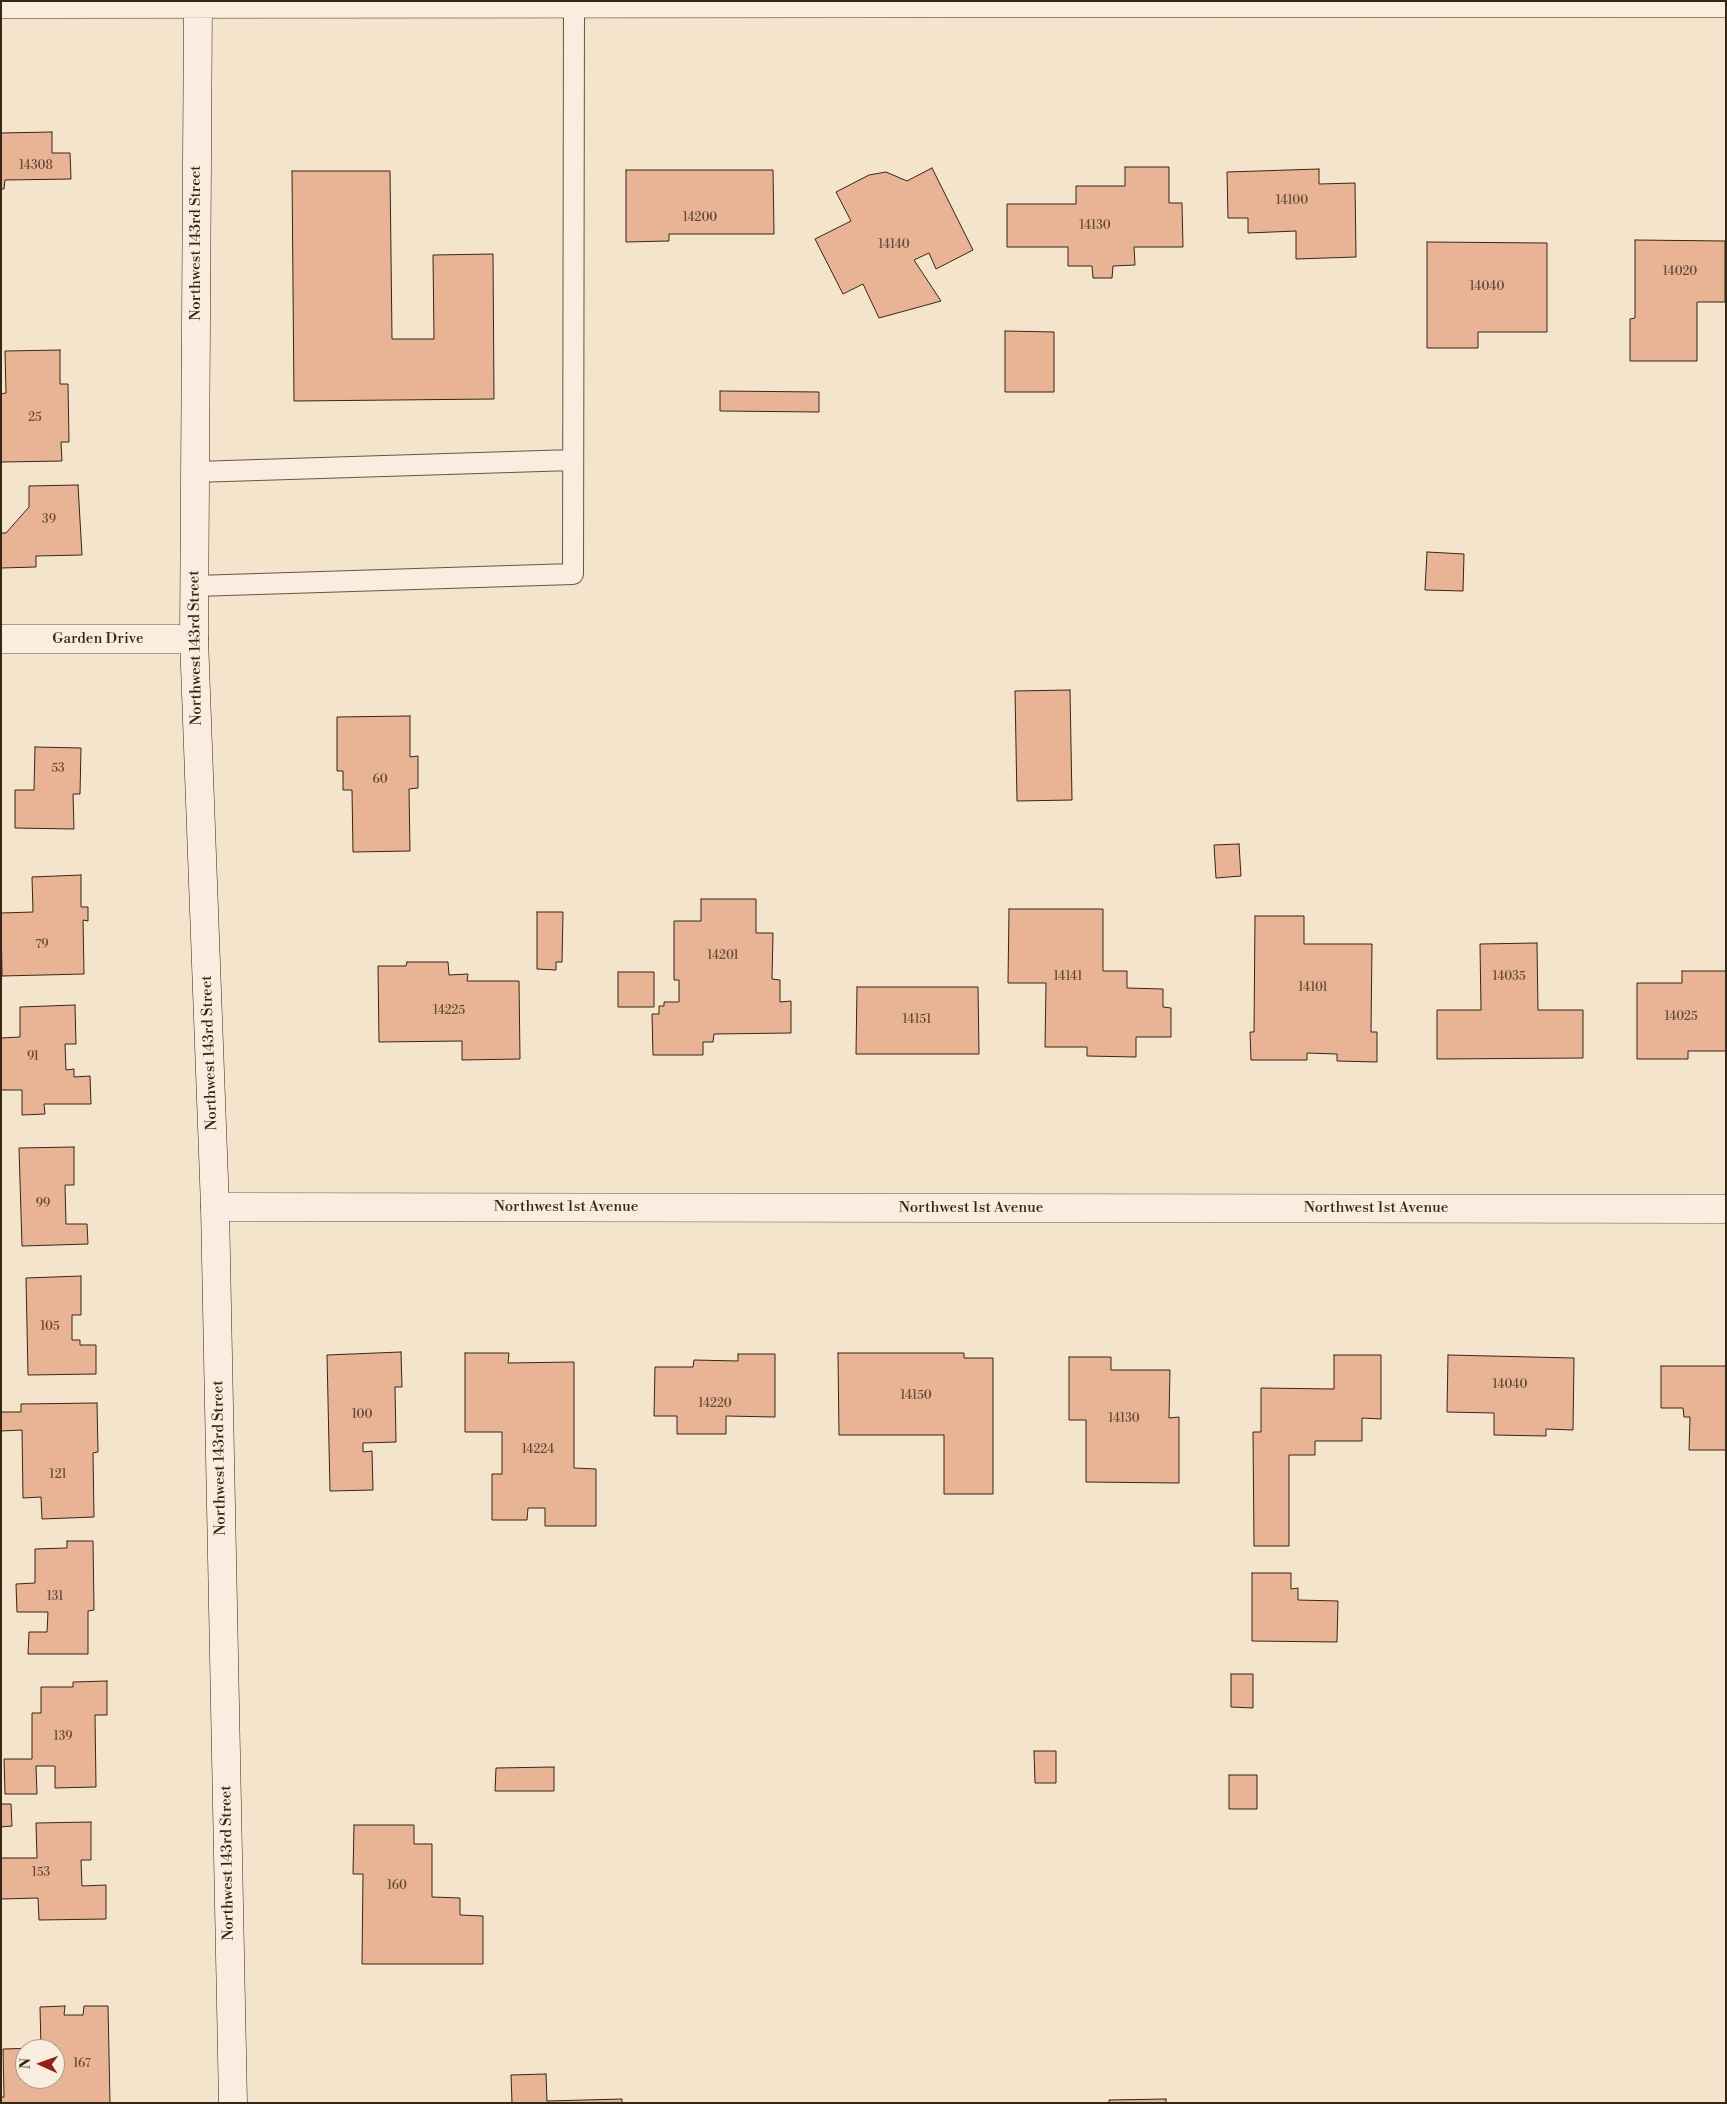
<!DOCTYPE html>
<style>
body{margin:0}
#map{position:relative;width:1727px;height:2104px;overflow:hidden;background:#f4e4cc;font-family:"Libre Bodoni",serif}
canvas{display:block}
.frame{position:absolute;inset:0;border:2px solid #362616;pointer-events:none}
.north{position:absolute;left:15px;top:2039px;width:50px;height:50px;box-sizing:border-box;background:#f8edde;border:1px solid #aa9d8e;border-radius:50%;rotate:272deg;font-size:14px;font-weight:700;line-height:20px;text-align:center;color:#362616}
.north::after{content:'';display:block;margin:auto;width:18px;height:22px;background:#8f2418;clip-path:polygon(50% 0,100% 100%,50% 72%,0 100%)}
</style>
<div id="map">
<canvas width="1727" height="2104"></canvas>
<div class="frame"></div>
<div class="north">N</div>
</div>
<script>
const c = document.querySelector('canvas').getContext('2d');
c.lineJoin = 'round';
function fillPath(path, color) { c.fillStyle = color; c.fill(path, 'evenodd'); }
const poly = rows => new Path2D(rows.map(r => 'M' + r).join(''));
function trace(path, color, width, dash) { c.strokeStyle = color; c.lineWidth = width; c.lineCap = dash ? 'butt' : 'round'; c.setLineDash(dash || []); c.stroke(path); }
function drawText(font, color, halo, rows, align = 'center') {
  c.font = font + ' "Libre Bodoni",serif'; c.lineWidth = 5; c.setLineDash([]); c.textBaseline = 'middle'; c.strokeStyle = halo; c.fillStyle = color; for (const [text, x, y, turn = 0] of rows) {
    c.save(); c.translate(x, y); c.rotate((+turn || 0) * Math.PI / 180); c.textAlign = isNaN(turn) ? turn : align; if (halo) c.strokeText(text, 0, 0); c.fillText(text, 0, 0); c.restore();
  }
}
const building = poly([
 [52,132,52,153,70,153,71,179,5,180,4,189,1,189,1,133,52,132],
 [1125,167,1169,167,1169,203,1182,203,1183,247,1134,247,1135,265,1113,266,1112,278,1093,278,1092,266,1068,266,1068,247,1007,247,1007,204,1076,204,1076,186,1125,186,1125,167],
 [932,168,973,250,936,269,929,253,914,260,941,301,879,318,863,284,843,294,815,239,851,221,836,192,869,175,886,172,907,181,932,168],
 [1319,169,1319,184,1355,183,1356,257,1296,259,1296,231,1248,233,1248,218,1228,218,1227,172,1319,169],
 [626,170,773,170,774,234,669,234,669,241,626,242,626,170],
 [292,171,390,171,392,339,434,339,433,255,493,254,494,399,294,401,292,171],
 [1635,240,1725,241,1725,302,1697,302,1697,361,1630,361,1630,319,1635,318,1635,240],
 [1427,242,1547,243,1547,332,1478,332,1478,348,1427,348,1427,242],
 [1005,331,1054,332,1054,392,1005,392,1005,331],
 [60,350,60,384,68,384,69,442,61,442,62,461,1,462,1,394,6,393,5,351,60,350],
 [720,391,819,392,819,412,720,411,720,391],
 [78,485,82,555,36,556,36,567,1,568,1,533,6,533,29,507,29,486,78,485],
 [1427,552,1464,554,1463,591,1425,590,1427,552],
 [1070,690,1072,800,1017,801,1015,691,1070,690],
 [410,716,410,757,418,756,418,788,409,789,410,851,353,852,352,790,343,790,343,771,337,771,337,717,410,716],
 [35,747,81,748,80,794,73,794,74,829,15,828,15,790,34,790,35,747],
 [1239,844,1241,876,1216,878,1214,845,1239,844],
 [81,875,81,907,88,907,88,921,83,920,84,974,2,976,1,913,33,912,32,877,81,875],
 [701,899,756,899,756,933,773,933,772,979,780,980,780,1002,791,1001,791,1033,714,1034,713,1042,703,1042,703,1055,653,1055,652,1014,659,1014,659,1006,664,1006,664,1002,679,1002,679,980,674,980,674,921,701,921,701,899],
 [1009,909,1103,909,1103,971,1127,971,1127,988,1163,989,1163,1007,1171,1008,1171,1037,1136,1037,1136,1057,1087,1056,1087,1047,1045,1047,1046,983,1008,983,1009,909],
 [537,912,563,912,562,962,556,962,556,970,537,969,537,912],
 [1255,916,1304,916,1304,944,1372,944,1371,1032,1377,1032,1377,1062,1337,1061,1337,1054,1307,1053,1307,1060,1251,1060,1250,1032,1254,1032,1255,916],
 [1537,943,1538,1010,1583,1010,1583,1058,1437,1059,1437,1010,1481,1010,1480,944,1537,943],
 [407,962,448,962,449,975,468,974,467,981,519,981,520,1059,462,1060,462,1041,379,1042,378,966,406,966,407,962],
 [1682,971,1726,971,1726,1051,1688,1051,1688,1059,1637,1059,1637,983,1682,983,1682,971],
 [618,972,654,972,654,1007,618,1007,618,972],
 [857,987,978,987,979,1054,856,1054,857,987],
 [75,1005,76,1044,65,1044,66,1070,74,1069,74,1077,90,1076,91,1104,44,1104,45,1114,22,1115,22,1090,1,1090,1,1038,20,1037,20,1007,75,1005],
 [74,1147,74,1185,65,1185,66,1224,87,1224,88,1244,22,1246,19,1148,74,1147],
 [81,1276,81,1315,72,1315,72,1340,80,1340,80,1345,96,1345,96,1374,28,1375,26,1278,81,1276],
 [401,1352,402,1387,395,1387,396,1442,363,1443,363,1452,372,1451,373,1490,330,1491,327,1355,401,1352],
 [465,1353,509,1353,508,1363,574,1362,574,1468,596,1469,596,1526,545,1526,545,1508,528,1508,527,1520,492,1520,492,1474,502,1474,502,1432,465,1432,465,1353],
 [838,1353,964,1353,964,1358,993,1358,993,1494,944,1494,944,1435,839,1435,838,1353],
 [738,1354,775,1354,775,1417,726,1416,726,1434,677,1434,677,1416,654,1416,655,1367,693,1367,694,1360,738,1361,738,1354],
 [1334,1355,1381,1355,1381,1419,1362,1418,1362,1441,1315,1441,1315,1455,1289,1455,1289,1546,1254,1546,1253,1432,1261,1432,1261,1388,1334,1389,1334,1355],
 [1448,1355,1574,1358,1573,1430,1546,1429,1546,1436,1494,1435,1494,1413,1447,1412,1448,1355],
 [1069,1357,1111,1357,1111,1370,1170,1370,1169,1418,1179,1417,1179,1483,1086,1482,1086,1420,1069,1420,1069,1357],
 [1661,1366,1726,1366,1726,1450,1689,1450,1690,1417,1684,1417,1683,1408,1661,1408,1661,1366],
 [97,1403,98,1452,93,1453,94,1517,42,1519,41,1497,23,1498,22,1430,1,1431,1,1412,21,1412,21,1404,97,1403],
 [67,1541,93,1541,94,1610,88,1611,88,1654,28,1654,29,1632,47,1632,48,1612,17,1612,16,1584,35,1583,35,1549,67,1548,67,1541],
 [1252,1573,1291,1573,1291,1589,1298,1588,1298,1600,1338,1601,1337,1642,1252,1641,1252,1573],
 [1231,1674,1253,1674,1253,1708,1231,1707,1231,1674],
 [107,1681,107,1715,95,1715,96,1787,55,1788,55,1766,36,1766,37,1794,5,1794,4,1759,32,1759,32,1713,41,1713,41,1687,73,1687,73,1682,107,1681],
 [1034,1751,1056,1751,1056,1783,1035,1783,1034,1751],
 [554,1767,554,1791,495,1791,496,1768,554,1767],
 [1229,1775,1257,1775,1257,1809,1229,1809,1229,1775],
 [1,1804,11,1804,12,1826,1,1827,1,1804],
 [91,1822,91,1860,81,1860,82,1886,106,1885,106,1919,39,1920,38,1898,1,1899,1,1858,37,1858,36,1823,91,1822],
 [354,1825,414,1825,414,1844,432,1844,432,1897,460,1898,460,1915,483,1916,483,1964,362,1964,363,1874,353,1874,354,1825],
 [65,2006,64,2015,83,2015,84,2006,108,2006,110,2103,1,2103,1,2097,4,2097,3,2049,41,2048,40,2007,65,2006],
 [25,2049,55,2049,55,2079,25,2079,25,2049],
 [546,2074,547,2101,622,2099,622,2103,512,2103,511,2075,546,2074],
 [1166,2099,1166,2103,1109,2103,1109,2100,1166,2099]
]);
fillPath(building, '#e9b396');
trace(building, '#362616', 1);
const lane = poly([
 [195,472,573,460],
 [195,586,573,574,574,4]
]);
const street = poly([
 [1,639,194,639],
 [215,1207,1726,1209]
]);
const secondary = poly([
 [198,3,194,639,215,1207,233,2103],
 [1,4,1726,3]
]);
trace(lane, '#665644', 22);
trace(street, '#665644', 29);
trace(secondary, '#362616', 29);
trace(lane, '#f8edde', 20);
trace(street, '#f8edde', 28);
trace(secondary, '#f8edde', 28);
drawText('12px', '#634936', null, [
 ["14308",36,166],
 ["14100",1292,201],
 ["14200",700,218],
 ["14130",1095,226],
 ["14140",894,245],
 ["14020",1680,272],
 ["14040",1487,287],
 ["25",35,418],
 ["39",49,520],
 ["53",58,769],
 ["60",380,780],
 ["79",42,945],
 ["14201",723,956],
 ["14141",1068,977],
 ["14035",1509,977],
 ["14101",1313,988],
 ["14225",449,1011],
 ["14025",1681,1017],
 ["14151",917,1020],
 ["91",33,1057],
 ["99",43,1204],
 ["105",50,1327],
 ["14040",1510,1385],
 ["14150",916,1396],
 ["14220",715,1404],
 ["100",362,1415],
 ["14130",1124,1419],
 ["14224",538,1450],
 ["121",58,1475],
 ["131",55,1597],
 ["139",63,1737],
 ["153",41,1873],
 ["160",397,1886],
 ["167",82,2064]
]);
drawText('15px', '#362616', '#f8edde', [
 ["Northwest 143rd Street",196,243,-90],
 ["Garden Drive",98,639],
 ["Northwest 143rd Street",196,648,-91],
 ["Northwest 143rd Street",210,1053,-92],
 ["Northwest 1st Avenue",566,1207],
 ["Northwest 1st Avenue",971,1208],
 ["Northwest 1st Avenue",1376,1208],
 ["Northwest 143rd Street",220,1458,-91],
 ["Northwest 143rd Street",228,1863,-91]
]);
</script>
